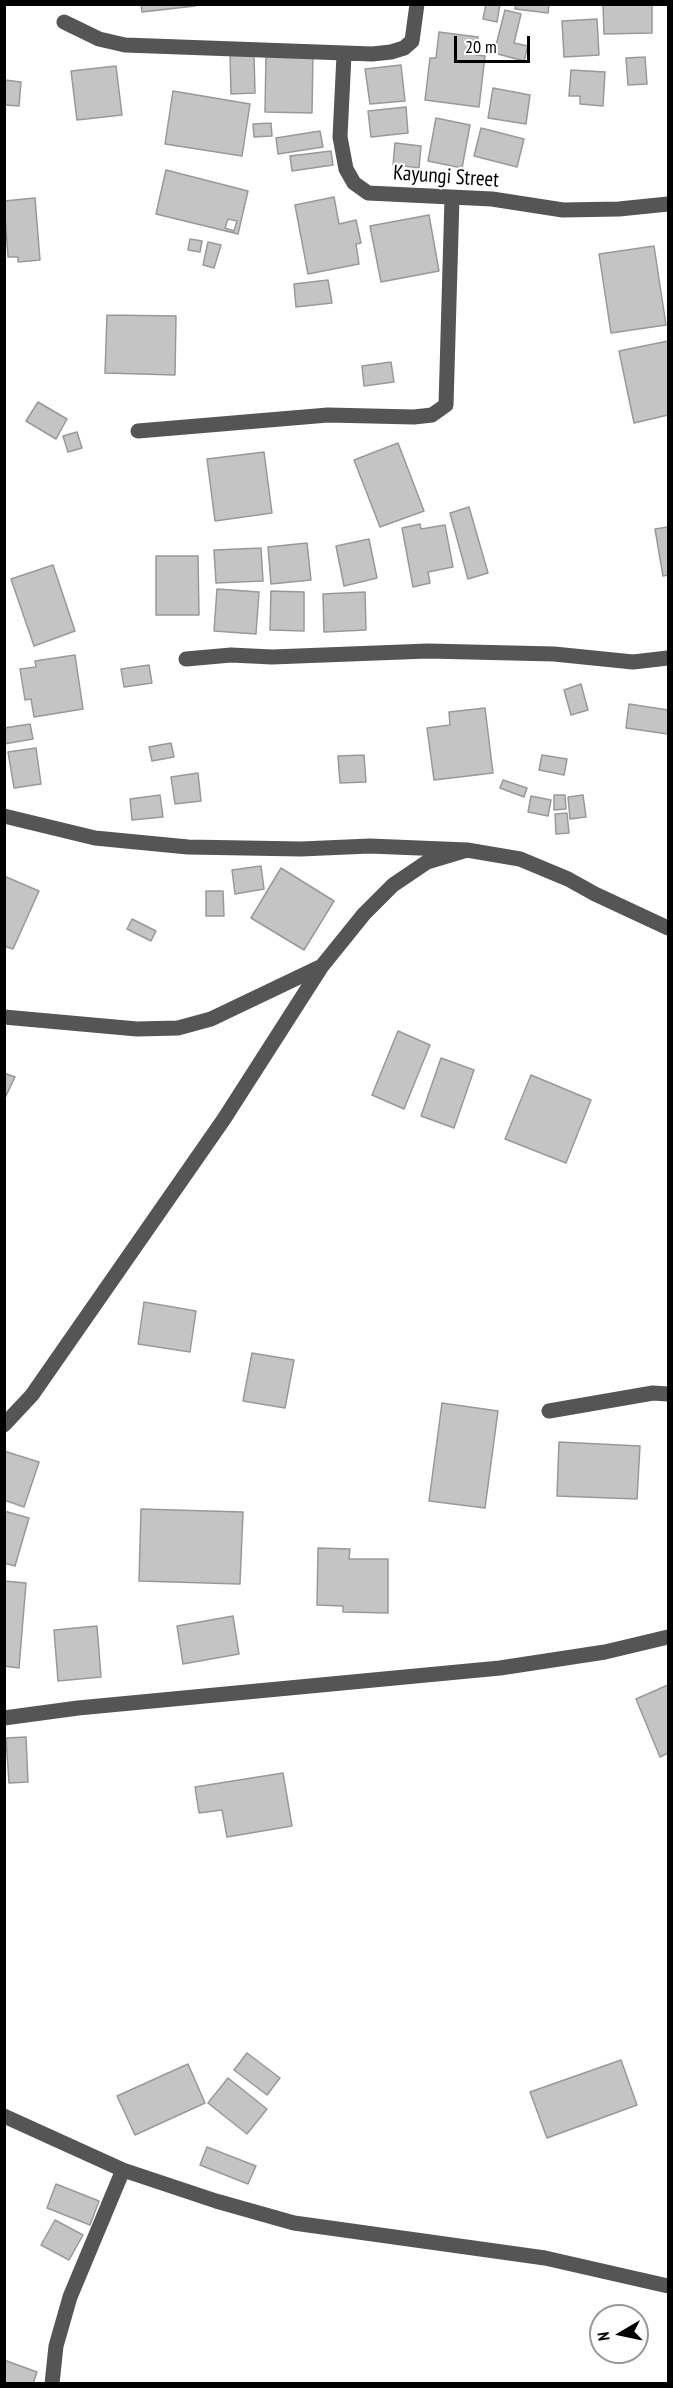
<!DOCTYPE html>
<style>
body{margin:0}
#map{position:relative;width:673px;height:2388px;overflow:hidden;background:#fff;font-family:"PT Sans Narrow",sans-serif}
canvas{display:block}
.frame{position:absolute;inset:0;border:6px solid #000;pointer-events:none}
.north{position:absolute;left:589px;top:2304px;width:60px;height:60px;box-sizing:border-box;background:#fff;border:2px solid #999;border-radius:50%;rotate:261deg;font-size:16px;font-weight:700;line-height:24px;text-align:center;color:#000}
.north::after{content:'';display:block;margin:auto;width:21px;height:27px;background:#000;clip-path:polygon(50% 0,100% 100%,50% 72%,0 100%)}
.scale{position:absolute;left:454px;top:36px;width:76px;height:27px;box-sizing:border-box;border:3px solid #000;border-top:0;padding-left:8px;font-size:18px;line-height:21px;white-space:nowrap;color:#000;-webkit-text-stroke:4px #fff;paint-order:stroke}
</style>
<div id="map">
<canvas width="673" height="2388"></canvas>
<div class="frame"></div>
<div class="north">N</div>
<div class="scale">20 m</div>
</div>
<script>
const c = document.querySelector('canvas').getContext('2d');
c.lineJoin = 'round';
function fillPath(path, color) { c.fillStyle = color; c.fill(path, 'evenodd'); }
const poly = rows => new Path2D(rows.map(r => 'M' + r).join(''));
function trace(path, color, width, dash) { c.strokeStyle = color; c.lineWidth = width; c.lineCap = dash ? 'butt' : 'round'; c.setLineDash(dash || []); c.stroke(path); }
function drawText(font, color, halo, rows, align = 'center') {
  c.font = font + ' "PT Sans Narrow",sans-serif'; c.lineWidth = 4.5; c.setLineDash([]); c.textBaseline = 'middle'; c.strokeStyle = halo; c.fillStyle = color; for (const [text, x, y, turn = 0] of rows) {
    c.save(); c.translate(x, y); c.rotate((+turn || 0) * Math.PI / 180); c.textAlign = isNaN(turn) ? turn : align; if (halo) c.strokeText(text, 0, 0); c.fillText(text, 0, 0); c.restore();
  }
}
const building = poly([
 [141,4,195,4,195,6,142,12,141,4],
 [486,4,500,4,497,22,483,19,486,4],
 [516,4,549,4,548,13,515,9,516,4],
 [603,4,652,4,652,33,604,34,603,4],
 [505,10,521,14,514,43,528,46,524,61,494,53,505,10],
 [597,19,599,55,564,57,562,21,597,19],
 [439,32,478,37,476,55,485,56,479,107,425,100,430,58,436,58,439,32],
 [254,53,255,93,231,94,230,54,254,53],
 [266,54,313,55,312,113,265,112,266,54],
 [645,57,647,84,628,85,626,58,645,57],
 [401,65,405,101,370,104,365,69,401,65],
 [116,66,122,115,77,120,71,71,116,66],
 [571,70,605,72,603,106,580,104,580,96,569,96,571,70],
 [5,80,21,82,19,106,4,105,5,80],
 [493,88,530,95,526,124,488,118,493,88],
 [173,91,250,104,242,156,165,144,173,91],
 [406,107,408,133,371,137,368,111,406,107],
 [436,118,470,125,462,168,428,161,436,118],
 [271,123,272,136,254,137,253,124,271,123],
 [481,128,524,139,517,167,474,156,481,128],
 [320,131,323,147,278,154,276,138,320,131],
 [395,143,421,146,419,168,393,165,395,143],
 [331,151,333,165,292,171,290,156,331,151],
 [166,170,248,191,238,234,156,214,166,170],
 [228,219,237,221,234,231,225,228,228,219],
 [334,197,339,224,356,220,361,243,356,244,359,264,308,274,295,205,334,197],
 [35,198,40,260,18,262,18,257,8,257,4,201,35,198],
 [429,215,439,271,381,282,370,226,429,215],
 [190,239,202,241,200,252,188,250,190,239],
 [208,242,221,245,214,268,203,265,208,242],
 [654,246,666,325,611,333,599,254,654,246],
 [328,280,332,303,296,307,294,284,328,280],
 [107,315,176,316,175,375,105,373,107,315],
 [668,341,668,415,634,423,619,351,668,341],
 [391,362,394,382,364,386,362,366,391,362],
 [38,402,67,419,56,439,26,421,38,402],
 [77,432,82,448,68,452,63,436,77,432],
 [398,443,424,511,380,527,354,460,398,443],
 [264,452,272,513,215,521,207,459,264,452],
 [469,507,488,573,468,579,450,513,469,507],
 [420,524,421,529,445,525,453,567,428,572,430,583,413,587,402,528,420,524],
 [668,527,668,575,663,576,655,529,668,527],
 [369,539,377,578,344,586,336,546,369,539],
 [307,543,311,580,271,584,268,547,307,543],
 [261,548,263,581,216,583,214,550,261,548],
 [156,556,198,556,199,615,156,615,156,556],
 [53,565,75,631,34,646,11,579,53,565],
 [217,589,259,592,256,634,214,631,217,589],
 [271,591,304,592,304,631,270,630,271,591],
 [365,592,366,630,324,632,323,594,365,592],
 [75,655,83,709,34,717,31,699,25,700,20,669,36,667,35,661,75,655],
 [149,665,152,683,124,687,121,669,149,665],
 [581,684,588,710,571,715,564,690,581,684],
 [629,704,668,710,668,734,626,728,629,704],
 [485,708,493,773,434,780,427,728,450,725,449,712,485,708],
 [30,724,33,739,4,744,4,728,30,724],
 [171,743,174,757,152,761,149,747,171,743],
 [36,748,41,784,14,788,8,752,36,748],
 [364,755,366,782,340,783,338,756,364,755],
 [542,755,567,759,564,775,539,770,542,755],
 [198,773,201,801,175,804,171,777,198,773],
 [503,780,527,788,524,797,500,788,503,780],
 [160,795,163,817,132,820,130,799,160,795],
 [554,795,565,795,566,809,554,810,554,795],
 [583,795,586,817,570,819,568,797,583,795],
 [531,796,551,800,548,816,528,812,531,796],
 [567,813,569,833,556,834,555,814,567,813],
 [261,866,264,889,235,894,232,870,261,866],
 [281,868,334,901,304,950,251,918,281,868],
 [4,876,39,891,13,949,4,946,4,876],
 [206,891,223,891,224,916,206,916,206,891],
 [132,919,156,931,151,941,127,929,132,919],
 [398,1031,430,1045,404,1109,372,1095,398,1031],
 [441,1058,474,1070,454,1128,421,1116,441,1058],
 [4,1073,15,1077,4,1100,4,1073],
 [531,1075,591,1100,566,1163,505,1139,531,1075],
 [144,1302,196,1311,190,1352,138,1344,144,1302],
 [252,1353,294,1360,285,1408,243,1401,252,1353],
 [442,1403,498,1411,485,1508,429,1501,442,1403],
 [559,1442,640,1446,637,1499,557,1496,559,1442],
 [4,1451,39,1462,24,1507,4,1500,4,1451],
 [141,1509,243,1512,240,1584,139,1581,141,1509],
 [4,1511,29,1518,15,1566,4,1563,4,1511],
 [318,1548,350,1549,349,1559,388,1559,388,1613,343,1612,343,1606,317,1605,318,1548],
 [4,1581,26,1583,19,1668,4,1666,4,1581],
 [233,1616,239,1654,183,1664,177,1626,233,1616],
 [97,1626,101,1677,58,1681,54,1630,97,1626],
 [668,1685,668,1753,660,1757,636,1699,668,1685],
 [26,1737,28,1782,9,1783,6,1738,26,1737],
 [283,1773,292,1826,227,1837,222,1810,199,1813,195,1787,283,1773],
 [247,2053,280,2078,267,2095,234,2070,247,2053],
 [621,2060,637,2105,547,2138,530,2092,621,2060],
 [188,2064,205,2103,135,2135,117,2096,188,2064],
 [228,2078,267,2109,247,2134,208,2103,228,2078],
 [207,2147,256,2166,248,2184,200,2165,207,2147],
 [56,2184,99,2201,90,2225,47,2208,56,2184],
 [55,2220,83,2235,69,2260,41,2245,55,2220],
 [4,2360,37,2372,33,2384,4,2384,4,2360]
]);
fillPath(building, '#c4c4c4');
trace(building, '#999', 1.5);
trace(poly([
 [64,22,99,39,125,45,372,54,391,52,404,48,412,41,417,4],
 [344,55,340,137,346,169,354,183,368,193,492,199,563,210,619,209,668,204],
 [138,431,328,415,414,417,432,415,446,405,452,198],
 [186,659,231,655,272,657,428,651,554,654,633,662,668,658],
 [4,816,95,838,188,847,301,849,370,846,467,850,520,859,568,879,595,894,668,928],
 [4,1017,137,1029,178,1028,211,1019,322,966],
 [549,1411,653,1393,668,1394],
 [4,1425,32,1395,224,1119,322,966,364,914,393,885,427,862,467,850],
 [4,1718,78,1708,500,1668,605,1652,668,1637],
 [4,2116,123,2170,216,2201,294,2223,545,2258,668,2286],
 [52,2384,56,2346,70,2297,123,2170]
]), '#555', 15);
drawText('21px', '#000', '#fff', [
 ["Kayungi Street",446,177,4]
]);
</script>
